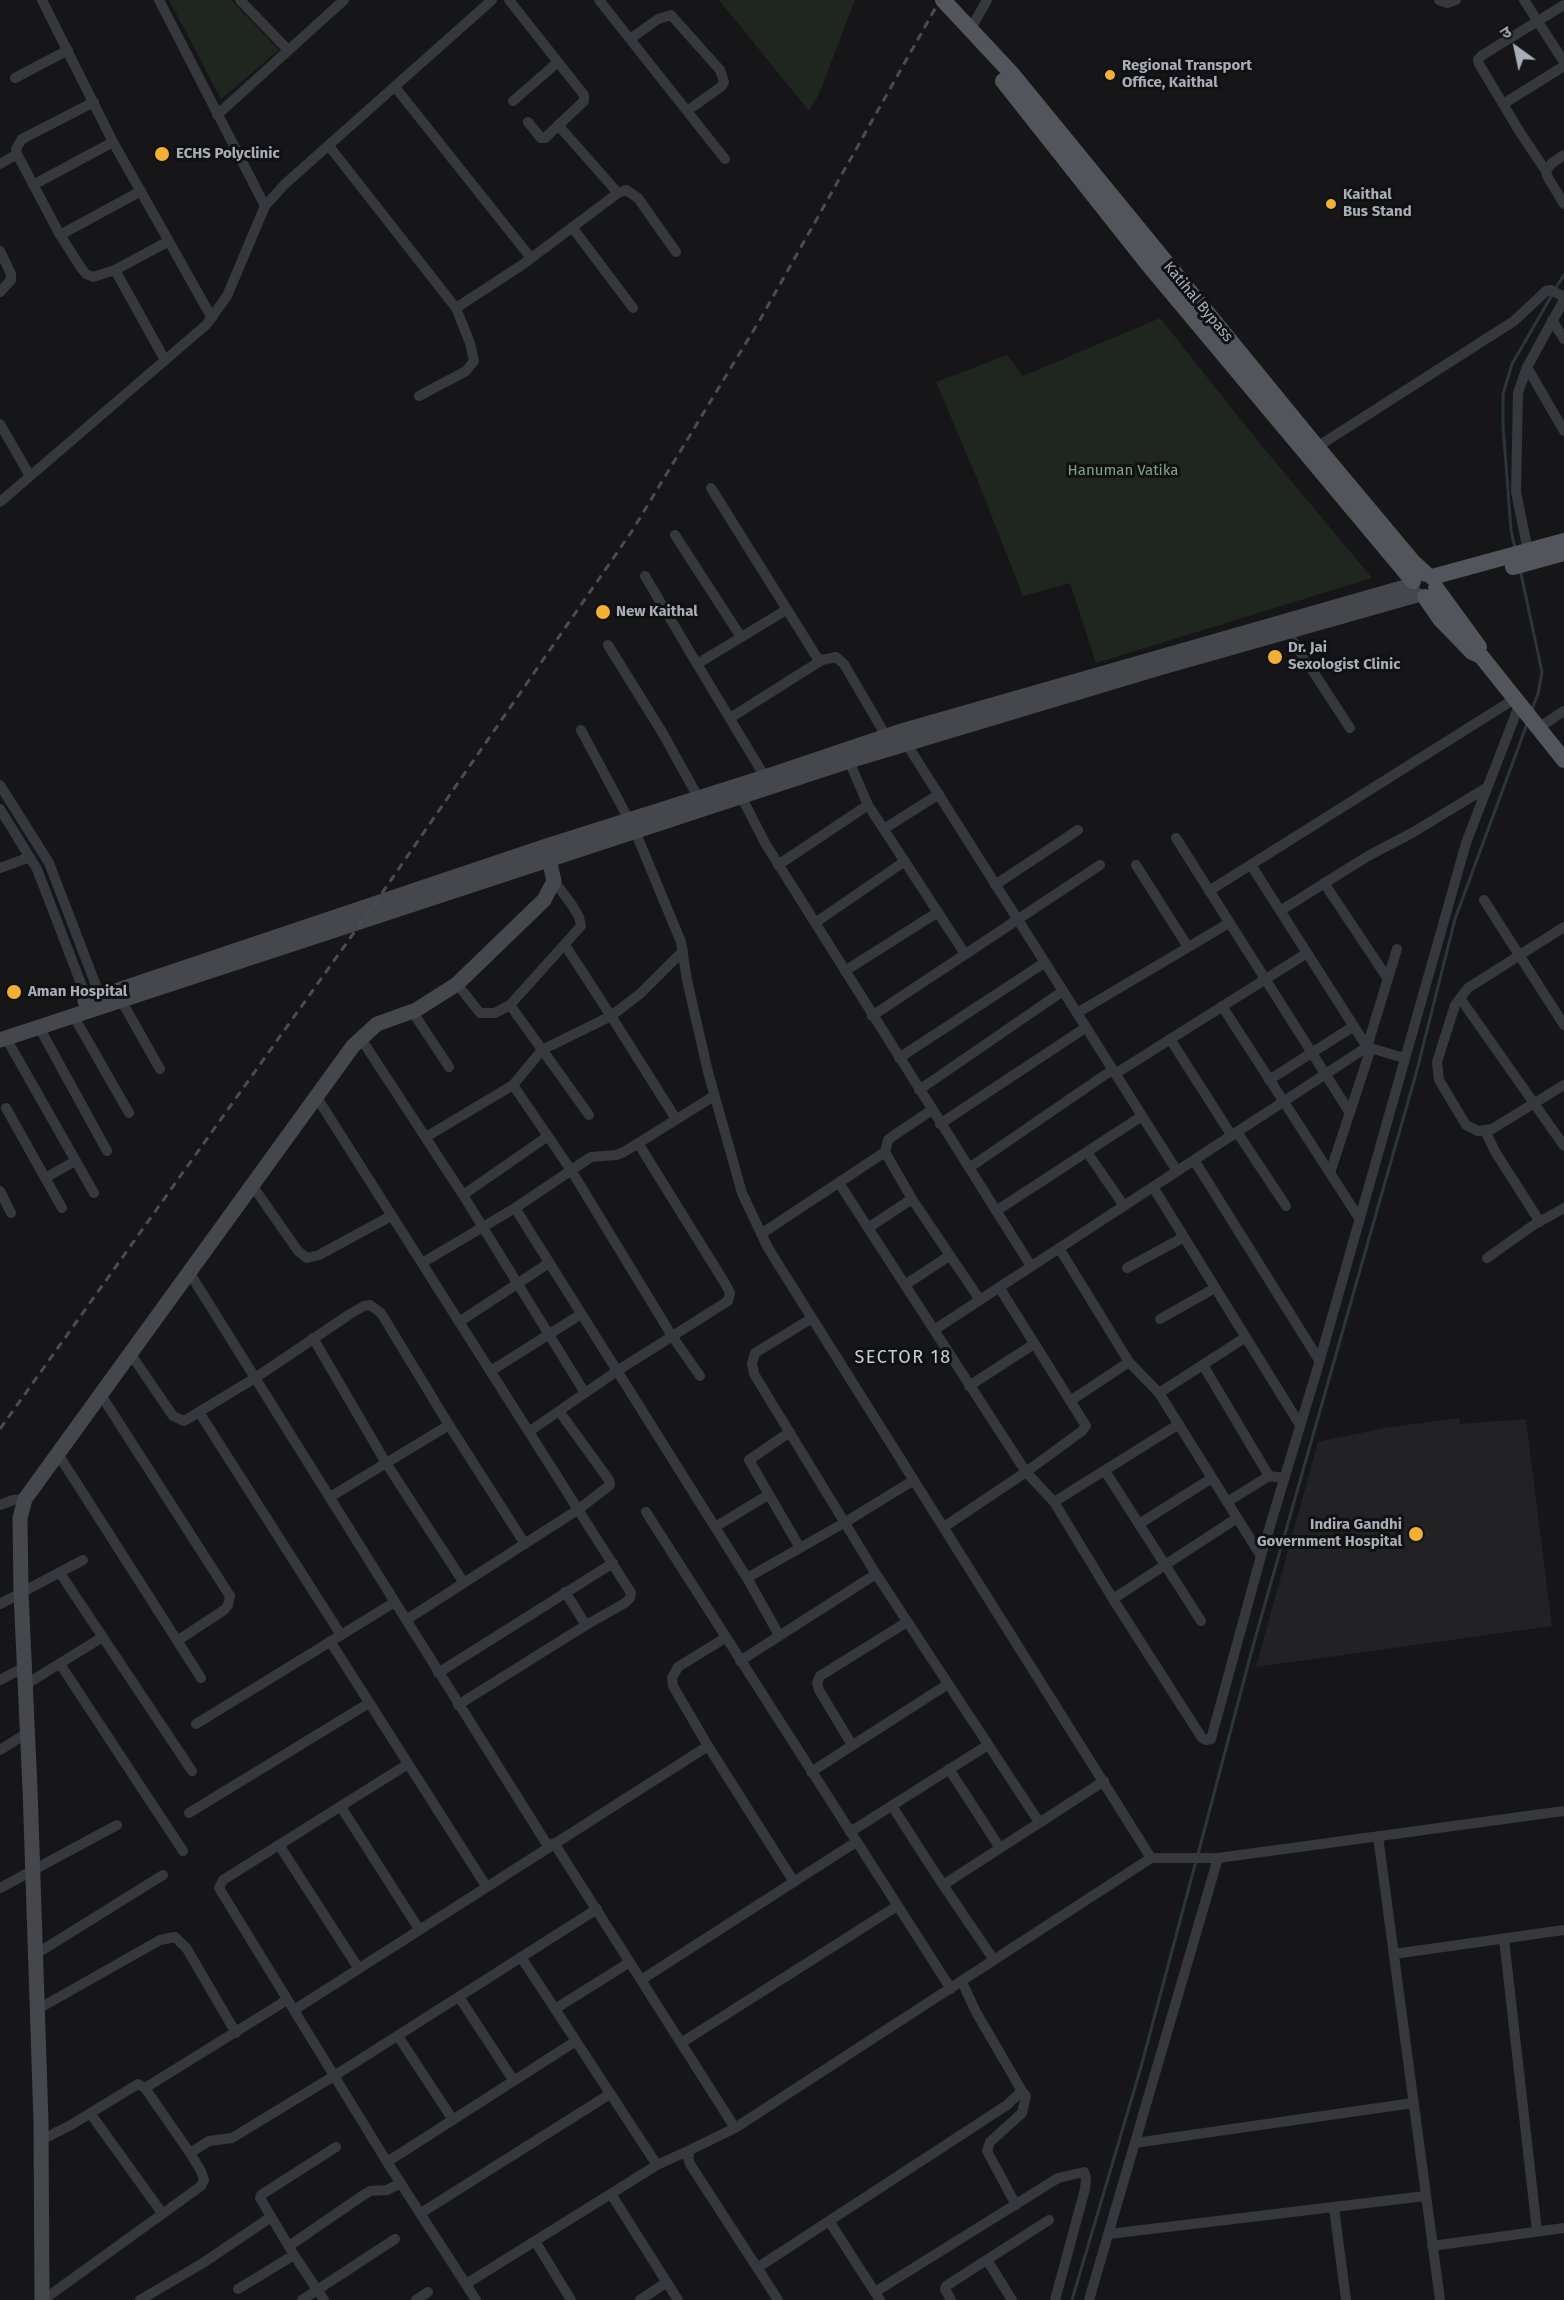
<!DOCTYPE html>
<meta charset="utf-8">
<style>
body{margin:0}
#map{position:relative;width:1564px;height:2300px;overflow:hidden;background:#161618;font-family:"Fira Sans","Noto Sans Devanagari",sans-serif}
canvas{display:block}
.north{position:absolute;left:1486px;top:18px;width:60px;height:60px;-webkit-text-stroke:4px #111113;paint-order:stroke;rotate:327deg;font-size:16px;font-weight:700;line-height:24px;text-align:center;color:#a8adb8}
.north::after{content:'';display:block;margin:auto;width:21px;height:27px;background:#a8adb8;clip-path:polygon(50% 0,100% 100%,50% 72%,0 100%)}
</style>
<div id="map">
<canvas width="1564" height="2300"></canvas>
<div class="north">उ</div>
</div>
<script>
const c = document.querySelector('canvas').getContext('2d');
c.lineJoin = 'round';
function fillPath(path, color) { c.fillStyle = color; c.fill(path, 'evenodd'); }
const poly = rows => new Path2D(rows.map(r => 'M' + r).join(''));
function trace(path, color, width, dash) { c.strokeStyle = color; c.lineWidth = width; c.lineCap = dash ? 'butt' : 'round'; c.setLineDash(dash || []); c.stroke(path); }
function drawText(font, color, halo, rows, align = 'center') {
  c.font = font + ' "Fira Sans",sans-serif'; c.lineWidth = 6; c.setLineDash([]); c.textBaseline = 'middle'; c.strokeStyle = halo; c.fillStyle = color; for (const [text, x, y, turn = 0] of rows) {
    c.save(); c.translate(x, y); c.rotate((+turn || 0) * Math.PI / 180); c.textAlign = isNaN(turn) ? turn : align; if (halo) c.strokeText(text, 0, 0); c.fillText(text, 0, 0); c.restore();
  }
}
fillPath(poly([
 [1459,1418,1460,1424,1526,1419,1552,1626,1256,1667,1318,1442,1384,1428]
]), '#222225');
fillPath(poly([
 [169,0,231,0,279,50,221,99],
 [719,0,855,0,819,94,809,111],
 [1160,318,1261,445,1372,578,1096,663,1070,583,1023,596,976,476,936,382,1007,355,1023,376]
]), '#1e261f');
trace(poly([
 [1555,289,1564,275],
 [1515,548,1511,530,1503,426,1503,394,1512,364,1552,295],
 [1520,569,1542,672,1538,694,1532,709],
 [1198,1854,1253,1646,1417,1070,1455,919,1527,724],
 [1072,2300,1141,2067,1196,1861]
]), '#2c353c', 3);
trace(poly([
 [42,0,113,142,212,318],
 [159,0,265,206],
 [240,0,288,50],
 [509,0,584,95,584,101,545,138,541,138,528,122],
 [599,0,725,159],
 [1439,0,1447,3,1456,0],
 [1524,0,1564,62],
 [970,30,987,0],
 [630,39,658,19,671,15,720,70,724,82,722,86,687,111],
 [15,78,68,50],
 [395,87,531,258],
 [513,101,558,62],
 [94,102,22,139,16,149,17,154,60,235,82,269,86,274,93,277,115,270,169,241],
 [1503,104,1564,66],
 [217,115,344,0],
 [558,125,618,193],
 [329,146,456,308,470,343,474,361,466,371,419,396],
 [1564,155,1552,163,1546,171,1547,176,1564,204],
 [0,164,17,154],
 [1546,171,1521,134,1479,64,1478,60,1481,56,1564,5],
 [33,185,113,142],
 [572,227,633,308],
 [60,235,141,191],
 [0,251,11,274,11,280,0,292],
 [115,270,165,360],
 [456,308,522,265,618,193,626,190,638,198,676,252],
 [1552,320,1564,339],
 [1527,367,1564,431],
 [0,424,30,476],
 [1317,447,1514,321,1546,291,1551,290,1564,297],
 [711,488,818,659,822,660,836,657,844,664,889,741],
 [0,502,206,325,227,296,265,206,285,184,492,0],
 [675,535,741,637],
 [1528,551,1516,492,1518,393,1527,367,1564,300],
 [645,576,697,664],
 [1287,632,1350,728],
 [608,645,662,732,698,797],
 [730,718,822,660],
 [1540,727,1564,711],
 [581,730,635,831,681,942,687,980,708,1072,742,1193,768,1248,1151,1858],
 [906,743,1177,1171],
 [849,761,868,805,965,954],
 [765,777,697,664,786,610],
 [0,785,49,863,102,1001],
 [739,792,765,843,1031,1266],
 [0,809,37,869,90,1007],
 [884,829,939,794],
 [1176,838,1350,1113],
 [778,865,868,805],
 [1136,865,1188,947],
 [1251,865,1367,1047],
 [0,868,30,857],
 [1324,883,1388,979],
 [995,885,1078,830],
 [1209,891,1516,698],
 [1484,900,1564,1025],
 [1280,911,1368,856,1412,833,1486,788],
 [815,923,905,861],
 [1564,927,1468,988,1455,1005,1437,1062,1439,1080,1466,1125,1478,1131,1492,1129,1564,1085],
 [565,945,611,1016,641,993,683,951],
 [845,971,938,912],
 [457,984,480,1013,495,1013,510,1005,581,926,579,917,572,905,554,881],
 [1460,998,1564,1146],
 [121,1000,160,1069],
 [510,1005,589,1115],
 [1222,1006,1359,1218],
 [412,1011,449,1067],
 [1077,1013,1229,923],
 [73,1015,129,1113],
 [872,1016,1100,865],
 [39,1027,107,1151],
 [360,1037,463,1195,585,1393],
 [6,1038,94,1193],
 [1170,1039,1232,1136],
 [1367,1047,1397,949],
 [899,1058,1044,963],
 [1115,1074,1307,953],
 [1269,1080,1354,1026],
 [513,1085,571,1170,672,1336,700,1376],
 [919,1090,1063,991],
 [316,1096,631,1593,630,1598,625,1603,586,1625,458,1705],
 [6,1108,62,1208],
 [940,1124,1085,1028],
 [1485,1131,1496,1153,1540,1222],
 [1237,1132,1286,1206],
 [426,1137,513,1085,542,1050,611,1016,676,1119],
 [885,1152,912,1199,980,1300],
 [1087,1152,1124,1206],
 [1194,1160,1319,1360],
 [969,1168,1112,1070],
 [1330,1173,1371,1048],
 [45,1178,75,1161],
 [839,1183,1026,1472,1054,1502,1113,1599,1202,1738,1206,1740,1211,1739,1261,1556,1317,1370,1466,843,1520,703],
 [252,1185,298,1251,307,1258,319,1255,391,1216],
 [1153,1187,1300,1425],
 [0,1191,11,1213],
 [463,1195,548,1136],
 [515,1208,747,1578,779,1635],
 [996,1211,1142,1116],
 [868,1228,912,1199],
 [761,1234,885,1152,888,1140,893,1136,932,1110],
 [1059,1248,1129,1362,1070,1401],
 [1487,1258,1532,1226,1564,1208],
 [422,1263,515,1208,591,1157,616,1155,624,1152,714,1096],
 [1127,1268,1184,1237],
 [189,1272,395,1602],
 [905,1285,949,1256],
 [812,1318,755,1353,752,1363,754,1374,876,1574,1039,1822],
 [1160,1319,1215,1288],
 [459,1322,549,1263],
 [934,1330,1367,1047,1404,1058],
 [313,1338,386,1463,464,1583],
 [130,1353,173,1416,184,1421,255,1378,350,1314,364,1306,370,1305,381,1313,449,1425,525,1544],
 [1129,1362,1159,1393,1261,1556],
 [1203,1365,1269,1476,1284,1478],
 [491,1371,581,1314],
 [969,1386,1034,1344],
 [1159,1393,1246,1337],
 [101,1395,230,1596,228,1605,224,1610,177,1641],
 [199,1412,341,1635],
 [530,1431,617,1371,728,1301,730,1293,726,1285,638,1143],
 [790,1432,749,1460,800,1548],
 [58,1454,201,1678],
 [1105,1471,1201,1621],
 [330,1497,449,1425],
 [1054,1502,1179,1424],
 [1227,1502,1269,1476],
 [0,1505,13,1500,25,1499],
 [646,1512,951,1989],
 [1139,1524,1212,1478],
 [715,1527,768,1495],
 [944,1527,1026,1472,1082,1431,1086,1426,999,1287],
 [60,1573,192,1771],
 [747,1578,844,1523,914,1480],
 [565,1592,586,1625],
 [1113,1599,1237,1518],
 [0,1604,83,1560],
 [406,1620,579,1509,610,1485,609,1480,559,1411],
 [725,1638,678,1667,672,1678,673,1686,708,1746,794,1882],
 [330,1641,486,1886],
 [740,1661,876,1574],
 [60,1664,183,1851],
 [438,1673,613,1563],
 [0,1680,23,1668],
 [25,1685,101,1638],
 [196,1724,395,1602,548,1846],
 [852,1745,819,1690,817,1683,820,1676,907,1622],
 [0,1750,27,1733],
 [408,1764,223,1880,219,1888,387,2162,476,2300],
 [949,1769,1000,1848],
 [811,1772,948,1684],
 [892,1806,943,1885,1104,1781],
 [341,1807,419,1929],
 [189,1813,369,1703],
 [850,1832,988,1745],
 [1378,1836,1440,2300],
 [554,1843,735,2128],
 [279,1845,359,1969],
 [943,1885,994,1960],
 [0,1888,117,1825],
 [1504,1939,1537,2231],
 [36,1954,163,1875],
 [1394,1954,1564,1930],
 [521,1957,657,2165],
 [641,1980,856,1842],
 [962,1982,976,2012,1022,2091],
 [459,1997,514,2081],
 [38,2009,160,1940,175,1937,187,1949,236,2033],
 [555,2009,630,1962],
 [294,2010,708,1746],
 [398,2036,453,2120],
 [681,2043,897,1906],
 [145,2088,287,2000],
 [90,2113,162,2213],
 [41,2140,71,2125,138,2084,145,2088,190,2153,201,2171,204,2180,201,2186,43,2300],
 [1135,2143,1413,2103],
 [190,2153,209,2141,232,2138,334,2076,597,1909],
 [387,2162,576,2041],
 [611,2194,678,2300],
 [1334,2208,1346,2300],
 [421,2213,610,2094],
 [829,2221,880,2300],
 [1109,2234,1425,2196],
 [535,2241,571,2300],
 [289,2246,362,2196,370,2191,387,2190,401,2183],
 [1432,2246,1564,2228],
 [987,2260,1012,2300],
 [757,2268,1007,2105,1022,2091,1026,2096,1022,2113,990,2142,987,2151,1016,2205],
 [466,2284,657,2165,690,2150],
 [238,2289,294,2255],
 [875,2292,1058,2178,1084,2172,1086,2178,1085,2189,1055,2300],
 [140,2300,203,2263,271,2217],
 [302,2300,395,2239],
 [324,2300,294,2255,260,2198,261,2195,336,2147],
 [416,2300,428,2292],
 [640,2300,667,2282],
 [778,2300,690,2164,688,2158,690,2150,735,2128,1151,1858,1218,1858,1564,1811],
 [951,2300,945,2289,946,2286,1049,2220],
 [1089,2300,1218,1858]
]), '#37383d', 10);
trace(poly([
 [85,1001,546,846,765,777,898,732,1412,585],
 [0,1040,849,761,1159,668,1417,595],
 [42,2300,41,2121,30,1788,21,1593,20,1518,25,1499,353,1046,377,1024,416,1010,457,984,544,900,554,881,546,846]
]), '#45474d', 15);
trace(poly([
 [943,0,1013,75,1317,447,1413,562,1426,574],
 [1003,81,1147,263,1413,581],
 [1513,567,1564,553],
 [1432,577,1564,541],
 [1436,588,1479,647],
 [1425,597,1440,619,1472,652,1481,656,1564,760]
]), '#53555c', 16);
trace(poly([
 [0,1429,373,906,632,531,761,318,940,0]
]), '#4a4c52', 3, [8, 6]);
for (const [x, y, r, color] of [
 [1110,75,6,"#f2b134"],
 [162,154,8,"#f2b134"],
 [1331,204,6,"#f2b134"],
 [603,612,8,"#f2b134"],
 [1275,657,8,"#f2b134"],
 [14,992,8,"#f2b134"],
 [1416,1534,8,"#f2b134"]
]) { const dot = new Path2D(); dot.arc(x, y, r, 0, 2 * Math.PI); c.fillStyle = color; c.fill(dot); trace(dot, '#111113', 2); }
drawText('bold 15px', '#a8adb8', '#111113', [
 ["Regional Transport",1122,66],
 ["Office, Kaithal",1122,83],
 ["ECHS Polyclinic",176,154],
 ["Kaithal",1343,195],
 ["Bus Stand",1343,212],
 ["New Kaithal",616,612],
 ["Dr. Jai",1288,648],
 ["Sexologist Clinic",1288,665],
 ["Aman Hospital",28,992],
 ["Indira Gandhi",1402,1525,"right"],
 ["Government Hospital",1402,1542,"right"]
], 'left');
drawText('15px', '#a8adb8', '#111113', [
 ["Katihal Bypass",1198,302,50]
]);
drawText('15px', '#7fa381', '#111113', [
 ["Hanuman Vatika",1123,471]
]);
c.letterSpacing = '1.5px';
drawText('18px', '#c9ccd4', '#111113', [
 ["SECTOR 18",903,1358]
]);
c.letterSpacing = '0px';
</script>
